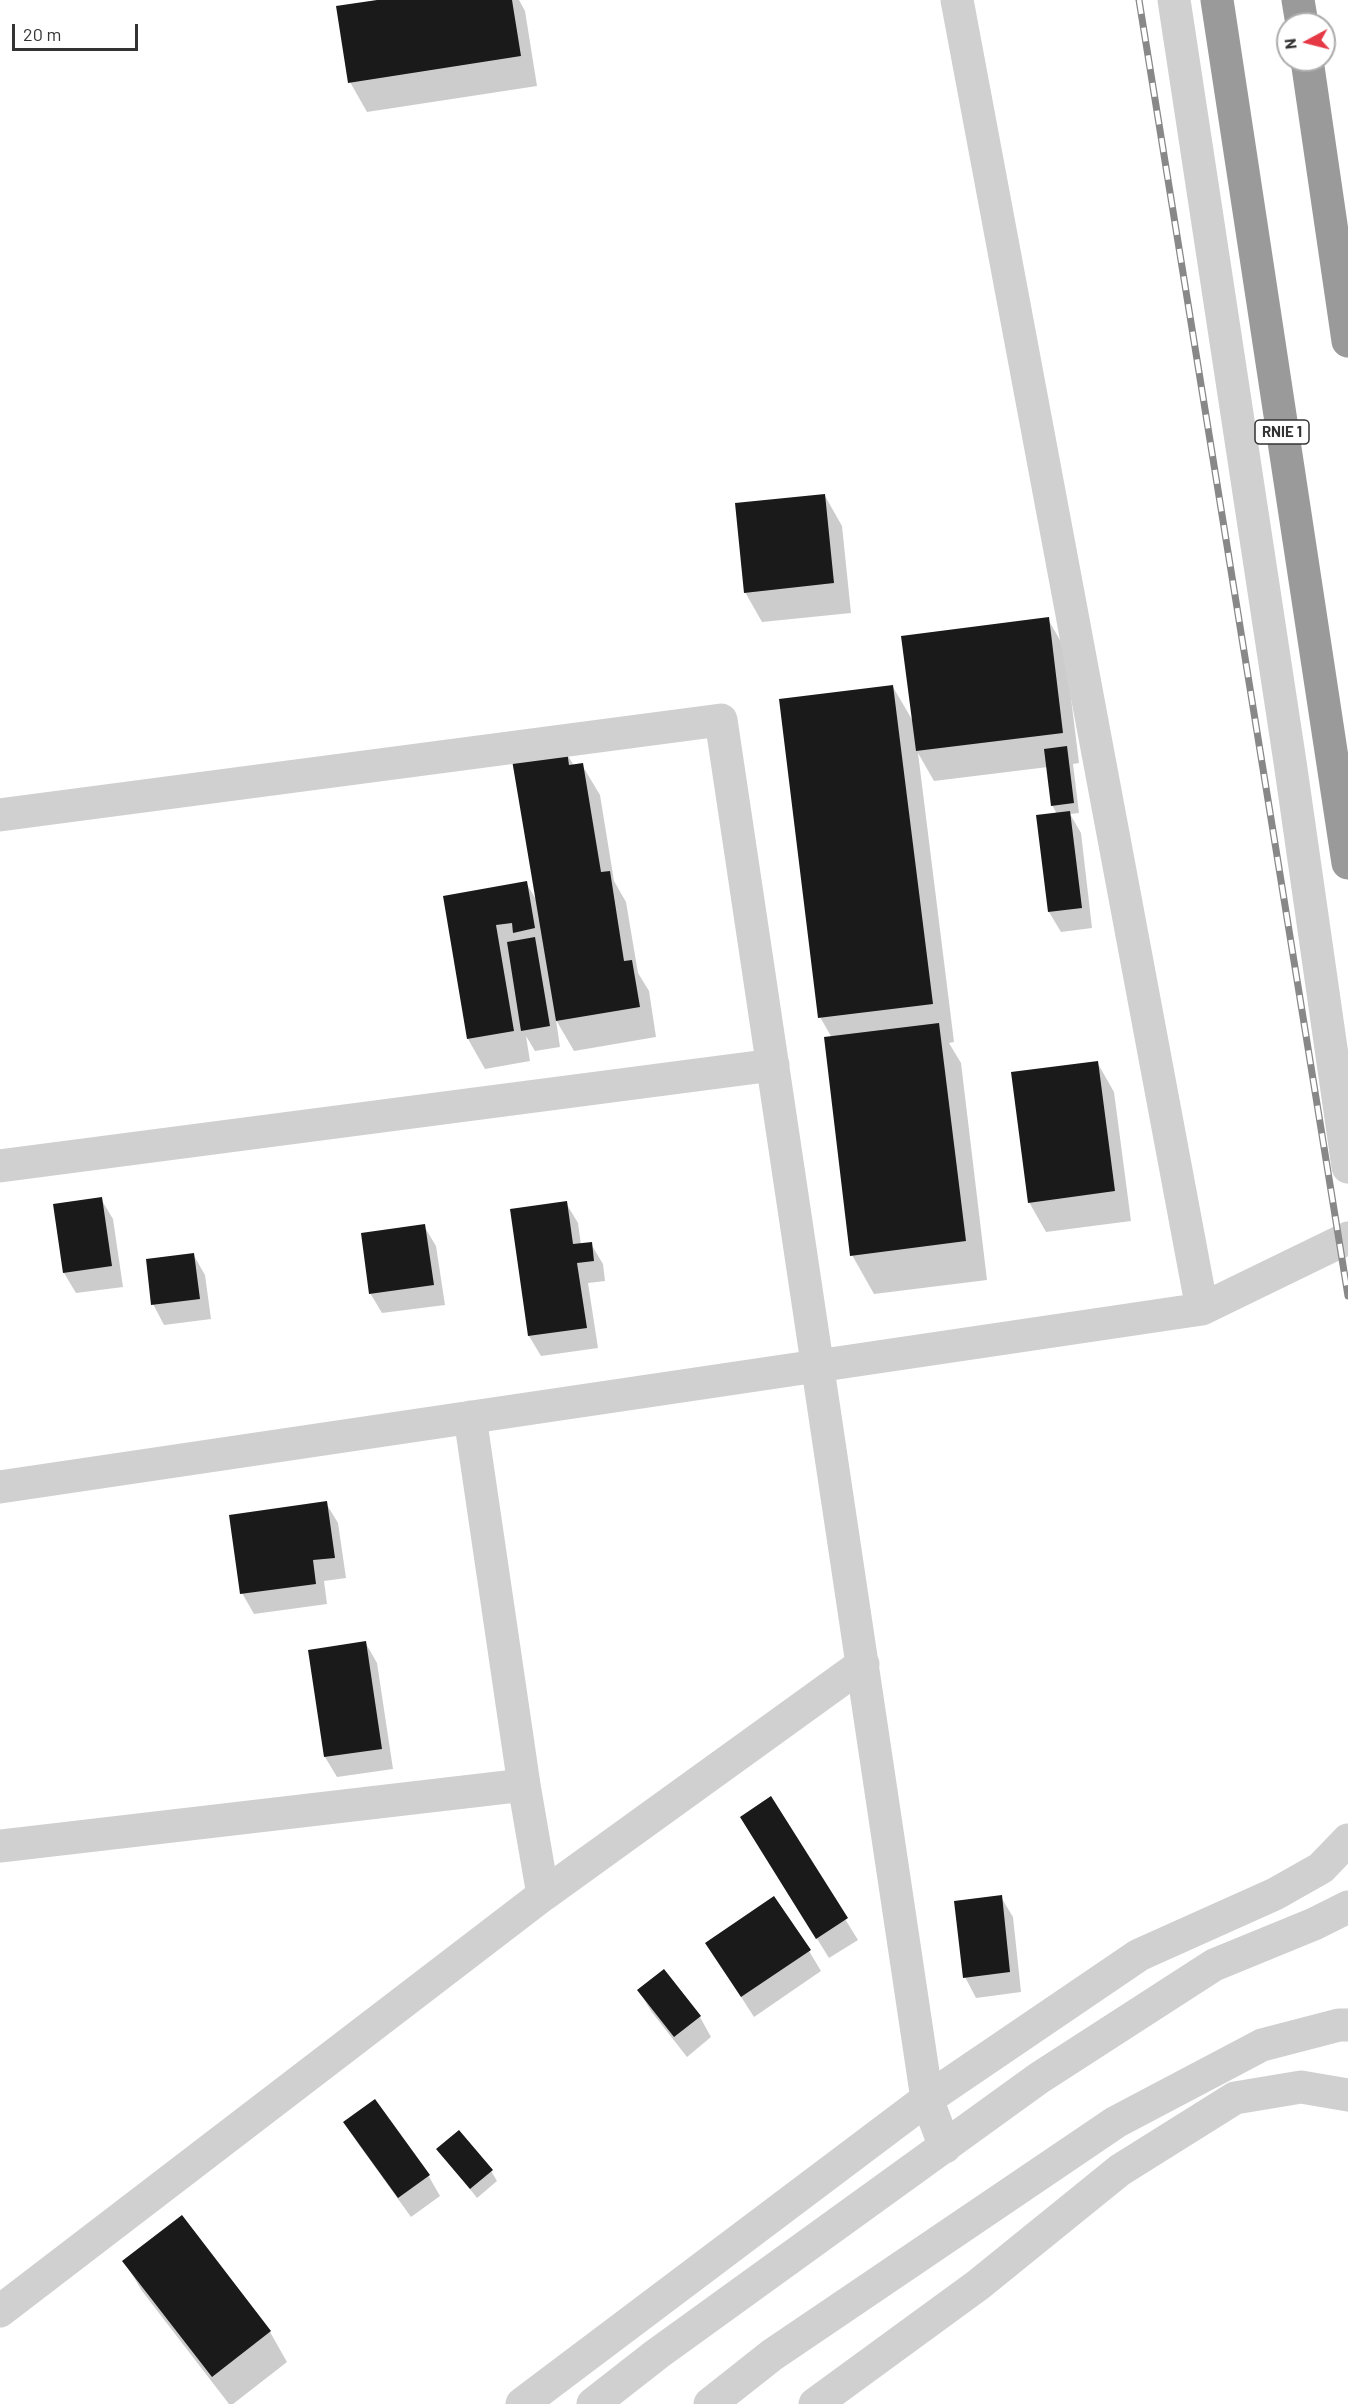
<!DOCTYPE html>
<style>
body{margin:0}
#map{position:relative;width:1348px;height:2404px;overflow:hidden;background:#fff;font-family:Barlow,sans-serif}
canvas{display:block}
.north{position:absolute;left:1276px;top:12px;width:60px;height:60px;box-sizing:border-box;background:#fff;border:2px solid #adadad;border-radius:50%;rotate:263deg;font-size:16px;font-weight:700;line-height:24px;text-align:center;color:#333}
.north::after{content:'';display:block;margin:auto;width:21px;height:27px;background:#e63946;clip-path:polygon(50% 0,100% 100%,50% 72%,0 100%)}
.scale{position:absolute;left:12px;top:24px;width:126px;height:27px;box-sizing:border-box;border:3px solid #333;border-top:0;padding-left:8px;font-size:18px;line-height:21px;white-space:nowrap;color:#333;-webkit-text-stroke:4px #fff;paint-order:stroke}
</style>
<div id="map">
<canvas width="1348" height="2404"></canvas>
<div class="north">N</div>
<div class="scale">20 m</div>
</div>
<script>
const c = document.querySelector('canvas').getContext('2d');
c.lineJoin = 'round';
function fillPath(path, color) { c.fillStyle = color; c.fill(path, 'evenodd'); }
const poly = rows => new Path2D(rows.map(r => 'M' + r).join(''));
function trace(path, color, width, dash) { c.strokeStyle = color; c.lineWidth = width; c.lineCap = dash ? 'butt' : 'round'; c.setLineDash(dash || []); c.stroke(path); }
function drawText(font, color, halo, rows, align = 'center') {
  c.font = font + ' Barlow,sans-serif'; c.lineWidth = 6; c.setLineDash([]); c.textBaseline = 'middle'; c.strokeStyle = halo; c.fillStyle = color; for (const [text, x, y, turn = 0] of rows) {
    c.save(); c.translate(x, y); c.rotate((+turn || 0) * Math.PI / 180); c.textAlign = isNaN(turn) ? turn : align; if (halo) c.strokeText(text, 0, 0); c.fillText(text, 0, 0); c.restore();
  }
}
fillPath(poly([
 [387,0,519,0,525,11,537,86,367,112,350,82],
 [825,496,842,526,851,613,762,622,745,592],
 [1048,619,1065,649,1079,763,1073,764,1079,813,1070,814,1081,833,1092,928,1061,932,1049,912,1057,814,1052,805,1048,767,934,781,918,753,954,1042,949,1043,961,1063,987,1280,874,1294,852,1255,832,1038,820,1017,893,687,914,723],
 [566,752,574,766,582,765,600,795,614,881,626,902,638,973,649,991,656,1037,574,1051,556,1020,560,1047,535,1051,526,1036,530,1061,485,1069,468,1039,444,897,526,883,537,901],
 [1097,1062,1114,1092,1131,1221,1046,1232,1029,1202],
 [101,1199,113,1219,123,1287,76,1293,64,1273],
 [566,1203,578,1223,581,1245,591,1244,603,1264,605,1281,588,1283,598,1348,541,1356,529,1336],
 [424,1226,436,1246,445,1305,382,1313,370,1293],
 [193,1254,205,1275,211,1319,164,1325,153,1304],
 [326,1503,338,1523,346,1578,324,1581,327,1604,254,1614,242,1593],
 [365,1642,377,1663,393,1769,337,1777,325,1757,310,1651],
 [771,1799,858,1940,829,1958,754,1837],
 [1001,1897,1013,1917,1021,1992,976,1998,965,1977],
 [707,1944,809,1951,821,1971,754,2017],
 [664,1971,700,2017,711,2037,687,2057,651,2011,639,1991],
 [345,2122,428,2175,440,2196,411,2217,357,2142],
 [438,2149,491,2171,497,2181,477,2198],
 [124,2261,270,2332,287,2362,233,2404,229,2404,142,2291]
]), '#0003');
fillPath(poly([
 [377,0,512,0,521,56,348,83,336,6],
 [825,494,834,583,744,593,735,503],
 [1049,617,1063,733,916,751,901,636],
 [893,685,933,1004,818,1018,779,699],
 [1067,746,1074,803,1051,806,1044,749],
 [567,751,569,765,583,763,601,872,610,871,624,961,632,960,640,1007,556,1021,512,760],
 [1070,811,1082,908,1048,912,1036,815],
 [527,881,535,928,513,933,512,923,496,925,514,1031,467,1039,443,896],
 [535,937,550,1026,521,1031,507,942],
 [939,1023,966,1241,850,1256,824,1037],
 [1098,1061,1115,1191,1028,1203,1011,1072],
 [102,1197,112,1266,63,1273,53,1204],
 [567,1201,573,1244,592,1242,594,1261,577,1263,587,1328,528,1336,510,1209],
 [425,1224,434,1285,369,1294,361,1233],
 [194,1253,200,1299,151,1305,146,1259],
 [327,1501,335,1558,313,1560,316,1584,240,1594,229,1515],
 [366,1641,382,1749,324,1757,308,1650],
 [771,1796,848,1918,816,1939,740,1817],
 [1002,1895,1010,1972,963,1978,954,1901],
 [774,1896,811,1950,741,1997,705,1943],
 [664,1969,701,2016,674,2037,637,1990],
 [375,2099,430,2175,398,2198,343,2122],
 [459,2130,493,2170,470,2189,436,2149],
 [182,2215,271,2331,212,2377,122,2261]
]), '#1a1a1a');
trace(poly([
 [957,0,1202,1309],
 [1174,0,1290,762,1348,1167],
 [0,815,721,720,927,2099,945,2147],
 [0,1166,773,1065],
 [470,1417,524,1785,543,1895],
 [0,1487,1202,1309,1348,1238],
 [0,1846,524,1785],
 [0,2311,543,1895,863,1664],
 [522,2404,927,2099,1139,1955,1275,1894,1321,1868,1348,1840],
 [593,2404,657,2354,1039,2078,1214,1965,1314,1924,1348,1907],
 [710,2404,772,2355,1116,2122,1262,2045,1339,2025,1348,2025],
 [815,2404,978,2285,1120,2170,1235,2098,1301,2087,1348,2095]
]), '#d0d0d0', 33);
trace(poly([
 [1217,0,1348,863],
 [1298,0,1302,24],
 [1307,60,1348,341]
]), '#9a9a9a', 33);
const rail = poly([
 [1139,0,1348,1296]
]);
trace(rail, '#888', 7);
trace(rail, '#fff', 4.5, [14]);
for (const [x, y, w] of [
 [1282,432,54]
]) { const box = new Path2D(); box.roundRect(x - w / 2, y - 12, w, 24, 4.5); c.fillStyle = '#fff'; c.fill(box); trace(box, '#333', 1.5); }
drawText('bold 15px', '#333', null, [
 ["RNIE 1",1282,432]
]);
</script>
